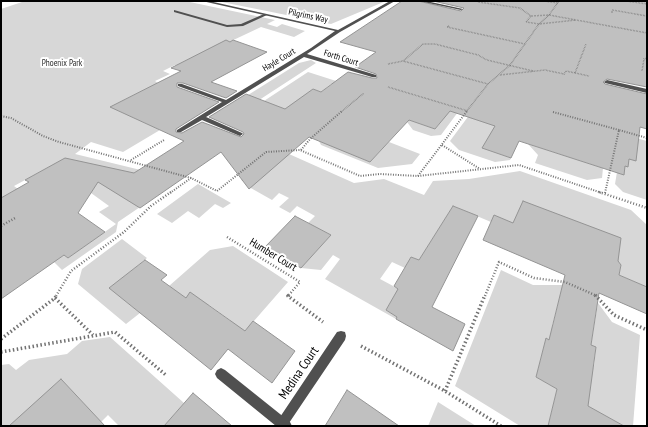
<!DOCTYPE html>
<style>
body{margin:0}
#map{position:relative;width:648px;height:427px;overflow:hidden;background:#fff;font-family:"PT Sans Narrow",sans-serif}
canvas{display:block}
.frame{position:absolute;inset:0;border:2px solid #000;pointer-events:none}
</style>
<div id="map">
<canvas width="648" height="427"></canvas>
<div class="frame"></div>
</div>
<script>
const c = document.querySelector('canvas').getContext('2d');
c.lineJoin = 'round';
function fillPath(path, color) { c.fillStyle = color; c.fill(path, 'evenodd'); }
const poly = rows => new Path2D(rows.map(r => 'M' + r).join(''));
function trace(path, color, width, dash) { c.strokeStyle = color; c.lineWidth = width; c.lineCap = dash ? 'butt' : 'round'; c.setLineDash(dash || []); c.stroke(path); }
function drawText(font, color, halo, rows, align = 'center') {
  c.font = font + ' "PT Sans Narrow",sans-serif'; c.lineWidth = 4; c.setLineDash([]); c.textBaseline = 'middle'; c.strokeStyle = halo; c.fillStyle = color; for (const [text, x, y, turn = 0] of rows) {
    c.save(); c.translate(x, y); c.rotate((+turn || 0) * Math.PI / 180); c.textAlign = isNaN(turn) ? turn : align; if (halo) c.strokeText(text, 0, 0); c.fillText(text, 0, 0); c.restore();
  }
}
fillPath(poly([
 [25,1,185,1,275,20,267,24,277,27,282,24,305,31,294,37,261,27,191,60,195,72,175,65,163,71,170,74,155,81,158,83,111,107,160,130,123,152,91,142,75,154,157,174,174,184,118,222,116,232,62,270,54,262,64,255,68,258,116,224,99,212,109,206,91,193,82,199,49,167,14,186,18,189,1,198,1,9],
 [217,1,386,1,331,24],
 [311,60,316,63,233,117,221,112,299,63],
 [308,72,358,88,357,93,331,84,321,92,313,89,260,135,232,122],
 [545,72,483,148,511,158,510,160,495,162,459,150,450,141,493,83],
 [378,86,458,112,441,135,431,136,413,130,407,122,409,120,435,129,442,121,431,117],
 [317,137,370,162,389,142,420,154,412,164,378,168,321,145],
 [632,137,647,141,647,200,623,192,615,184,618,166],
 [528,144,603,168,602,178,587,180,535,163,538,155],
 [289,154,354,183,384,179,424,195,433,181,469,179,520,171,631,210,647,225,647,287,619,275,621,265,616,259,491,222,453,206,419,260,411,257,405,268,392,262,380,279,410,295,396,293,386,310,397,317,396,319,325,279,340,259,333,255,321,270,301,268,331,235,308,223,315,216,297,206,290,213,279,207,289,198,279,193,272,200,249,187,250,185,241,180,271,156],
 [198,184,231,203,223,208,215,204,199,218,188,211,172,223,157,214],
 [122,239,147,258,110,288,140,313,126,324,78,284,82,269],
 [233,246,288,282,233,345,230,320,209,305,203,311,169,286,210,250],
 [501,270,533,285,563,285,552,326,566,333,562,347,546,339,536,377,557,389,548,426,520,426,455,386],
 [598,303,612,322,640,335,633,426,624,426,580,402,594,366,596,348,591,345],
 [110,337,184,403,164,426,119,426,108,415,101,422,61,379,12,426,1,426,1,365,9,364,16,370,29,360,67,354,82,341],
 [438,402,476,426,428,426]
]), '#d7d7d7');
const building = poly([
 [402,1,418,1,461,11,464,8,433,1,647,1,647,87,607,79,603,82,605,84,647,94,647,129,640,127,636,161,629,159,628,167,625,166,624,175,519,141,511,158,482,148,495,126,450,111,435,129,409,120,370,162,309,137,249,189,221,152,140,208,98,182,78,213,105,232,68,258,64,255,1,299,1,198,29,182,25,180,65,158,134,173,184,141,110,107,181,71,171,68,226,40,230,42,233,40,267,52,211,82,237,91,226,98,183,83,177,83,177,87,219,102,176,129,176,132,182,133,202,122,241,137,244,134,243,132,209,117,246,94,285,109,313,89,321,92,348,72,372,78,377,78,376,74,355,67,376,52,340,42,402,1],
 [523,201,621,238,618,261,621,265,619,275,647,287,647,314,599,293,591,345,596,347,588,406,624,426,548,426,557,389,536,377,546,338,549,340,565,275,483,240,494,215,513,223,523,201],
 [453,206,478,216,432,307,465,324,453,351,396,319,397,317,386,310,398,289,394,286,411,257,419,260,453,206],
 [295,216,331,235,301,268,265,247,295,216],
 [145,260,167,275,161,280,186,298,190,292,245,331,253,321,295,351,272,383,228,349,211,370,109,288,145,260],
 [61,379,105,426,9,426,61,379],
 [347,390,399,426,325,426,347,390],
 [193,393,232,426,164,426,193,393]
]);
fillPath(building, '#c0c0c0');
trace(building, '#949494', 1);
trace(poly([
 [544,1,558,3],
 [626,1,647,4],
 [478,2,520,8,531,16,526,22,539,24,576,20],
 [612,13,612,10,647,16],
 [531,16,549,15,647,33],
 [449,26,447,27,525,44],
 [403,61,423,44,435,44,478,55,487,60,533,71],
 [388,64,403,61,488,84],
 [642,71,644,59,647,58],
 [575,73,586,44],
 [500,75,545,70,564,74,566,71,589,76],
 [388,87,468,111],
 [341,112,364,93],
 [466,112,488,84,510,65,539,24,549,15,559,1]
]), '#727272', 1.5, [0.5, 1]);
trace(poly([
 [553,112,619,130],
 [1,116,11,118,43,136,59,142,191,178,217,191,266,152,300,150,360,176,380,174,418,176,519,165,602,193],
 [442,145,480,169],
 [301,150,310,139,342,111],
 [131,160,164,140],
 [418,176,467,111],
 [170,193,191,178],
 [605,193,619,130,647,138]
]), '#727272', 2, [1, 1.5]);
trace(poly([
 [599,192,647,208],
 [1,226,15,218],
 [227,237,300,282,288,296],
 [56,296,71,271,124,232,151,206,171,192],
 [485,296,499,262,534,278,565,282,597,296]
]), '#727272', 2.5, [1, 2]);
trace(poly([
 [289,295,288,296,323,322],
 [595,295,614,315,647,330],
 [55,298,93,335],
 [1,339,55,298,57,295],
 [361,346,445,391,501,426],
 [1,352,115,332,167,376],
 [445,391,485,295]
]), '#727272', 3.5, [1.5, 2.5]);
fillPath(poly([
 [174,10,227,25,241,24,264,14,267,15,243,26,227,27,174,12,174,10],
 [221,368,225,370,290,422,292,426,276,426,217,378,215,374,217,370,221,368]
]), '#505050');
fillPath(poly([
 [202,1,209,1,338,30,390,1,395,1,340,32,307,54,376,75,376,77,372,77,304,57,206,117,242,133,243,134,240,136,202,120,181,132,177,132,177,130,222,102,178,86,178,84,182,84,226,100,311,48,335,31,202,1],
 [419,1,426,1,463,9,461,10,419,1],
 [607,80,647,89,647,93,605,83,604,82,607,80],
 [341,331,345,332,346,336,345,340,287,426,274,426,337,332,341,331]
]), '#505050');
drawText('9px', '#000', '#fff', [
 ["Pilgrims Way",308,16,12],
 ["Forth Court",341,58,17],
 ["Hayle Court",279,60,-31]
]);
drawText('9px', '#2e2e2e', '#fff', [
 ["Phoenix Park",62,63]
]);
drawText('11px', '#000', '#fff', [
 ["Humber Court",273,255,31]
]);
drawText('13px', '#000', '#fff', [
 ["Medina Court",299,373,-56]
]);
</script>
